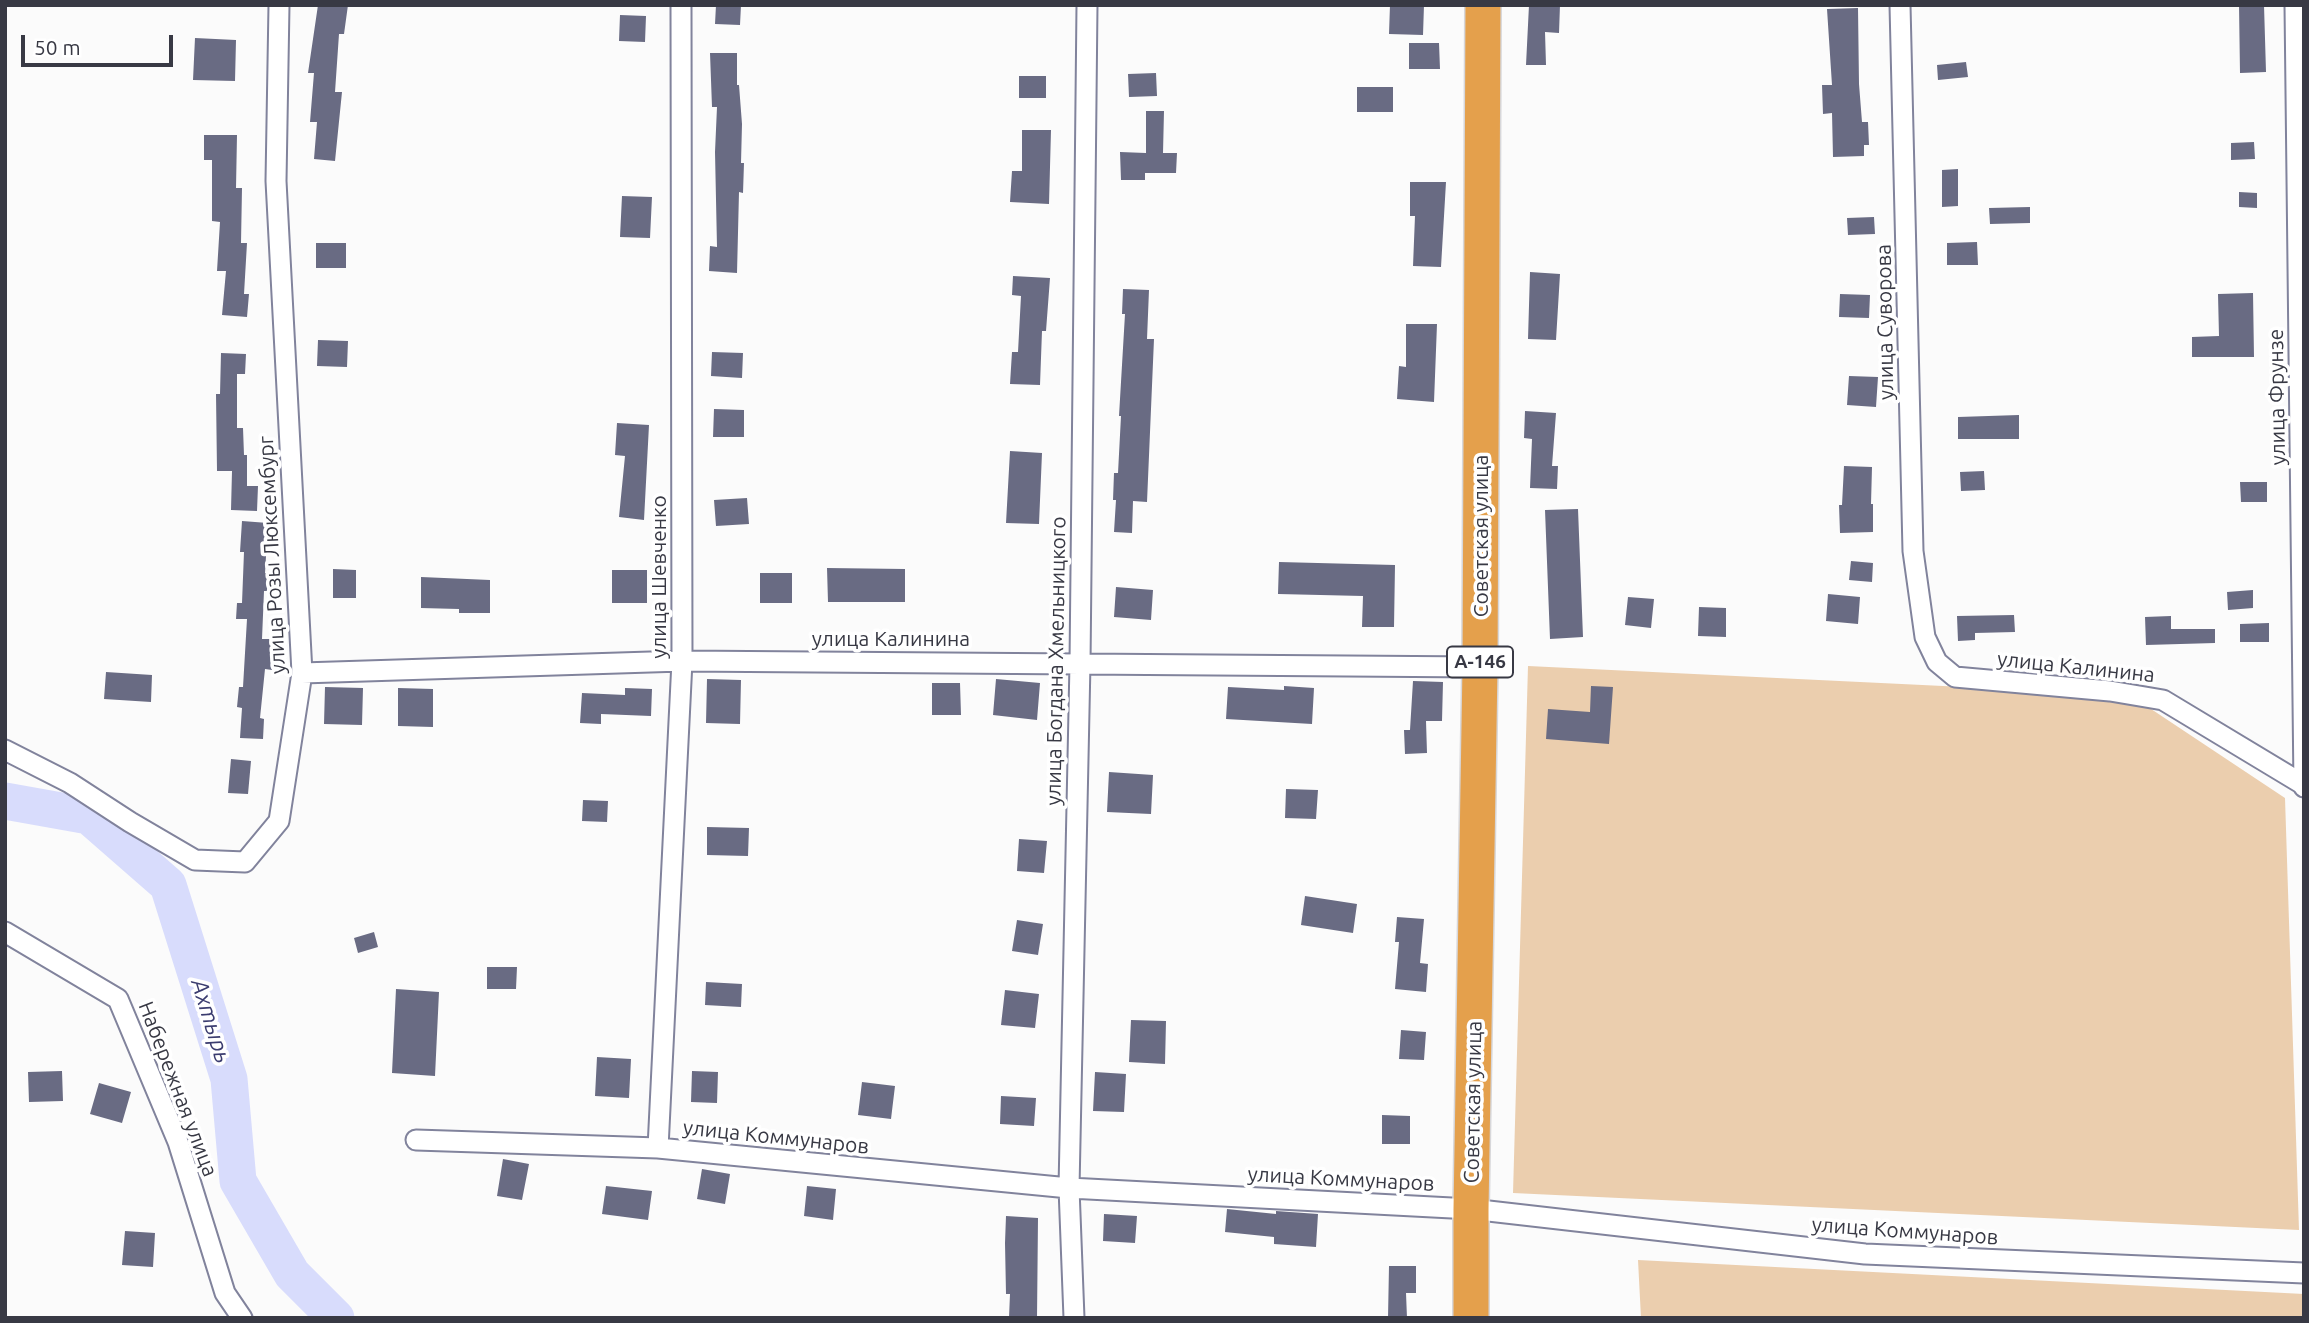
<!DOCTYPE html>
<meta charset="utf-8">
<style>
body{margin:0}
#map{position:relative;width:2309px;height:1323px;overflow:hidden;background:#fbfbfb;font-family:Ubuntu,sans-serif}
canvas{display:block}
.frame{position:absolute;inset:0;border:7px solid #383944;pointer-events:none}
.scale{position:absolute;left:21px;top:35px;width:152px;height:32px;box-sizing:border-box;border:4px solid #383944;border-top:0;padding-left:9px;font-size:21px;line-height:24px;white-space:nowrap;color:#383944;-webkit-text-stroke:5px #fff;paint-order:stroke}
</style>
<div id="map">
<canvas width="2309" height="1323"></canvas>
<div class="frame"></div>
<div class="scale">50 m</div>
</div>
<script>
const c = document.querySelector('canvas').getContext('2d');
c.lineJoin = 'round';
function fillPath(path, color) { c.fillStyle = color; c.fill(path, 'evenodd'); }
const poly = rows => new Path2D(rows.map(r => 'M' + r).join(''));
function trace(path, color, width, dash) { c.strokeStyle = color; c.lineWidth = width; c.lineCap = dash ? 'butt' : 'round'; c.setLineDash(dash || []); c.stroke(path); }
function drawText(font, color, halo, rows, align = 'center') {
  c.font = font + ' Ubuntu,sans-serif'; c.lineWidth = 7; c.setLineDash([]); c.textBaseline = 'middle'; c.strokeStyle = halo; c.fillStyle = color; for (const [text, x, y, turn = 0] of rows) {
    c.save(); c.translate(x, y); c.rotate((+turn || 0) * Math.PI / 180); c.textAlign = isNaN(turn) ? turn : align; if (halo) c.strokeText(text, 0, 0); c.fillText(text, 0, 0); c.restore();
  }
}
fillPath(poly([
 [1528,666,2130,695,2285,798,2299,1230,1513,1193],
 [1638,1260,2304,1294,2304,1318,1641,1318]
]), '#ebceae');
trace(poly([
 [5,801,89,816,168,885,229,1079,238,1181,292,1274,336,1318]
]), '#d8dcfc', 37);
fillPath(poly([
 [318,5,348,5,344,34,339,34,335,92,342,92,335,161,314,159,317,122,310,122,314,73,308,73],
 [716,5,741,5,740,25,715,24],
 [1390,5,1424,5,1423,35,1389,34],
 [1529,5,1560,5,1559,33,1545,32,1546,65,1526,65],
 [2239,5,2264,5,2266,72,2240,73],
 [1858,8,1859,84,1862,122,1868,122,1869,145,1864,145,1864,156,1833,157,1832,113,1823,114,1822,85,1832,85,1827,9],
 [620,15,646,16,645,42,619,41],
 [195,38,236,40,235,81,193,80],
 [1409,43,1439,43,1440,69,1409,69],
 [710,53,737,53,737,85,739,85,742,124,741,163,744,163,743,193,739,192,737,273,709,271,710,246,717,247,715,152,717,107,712,107],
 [1966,62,1968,77,1938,80,1937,65],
 [1156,73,1157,96,1129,97,1128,74],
 [1019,76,1046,76,1046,98,1019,98],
 [1357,87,1393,87,1393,112,1357,112],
 [1146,111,1164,111,1163,153,1177,153,1176,173,1145,173,1145,180,1121,180,1120,152,1146,153],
 [1022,130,1051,130,1049,204,1010,202,1012,171,1022,171],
 [204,135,237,135,236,188,242,188,241,243,247,243,244,294,249,294,247,317,222,315,226,271,217,271,220,222,212,221,212,160,204,160],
 [2254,142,2255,159,2231,160,2231,143],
 [1958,169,1958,206,1942,207,1942,170],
 [1410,182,1446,182,1441,267,1413,266,1415,216,1410,216],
 [2239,192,2257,193,2257,208,2239,207],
 [622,196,652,197,650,238,620,237],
 [2030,207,2030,223,1990,224,1989,208],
 [1874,217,1875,234,1848,235,1847,218],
 [1977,242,1978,265,1947,265,1947,243],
 [316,243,346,243,346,268,316,268],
 [1530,272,1560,274,1556,340,1528,339],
 [1013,276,1050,278,1046,331,1042,331,1040,385,1010,384,1012,352,1018,352,1021,296,1012,295],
 [1123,289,1149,290,1147,339,1154,339,1147,502,1133,501,1132,533,1114,532,1116,500,1113,500,1114,473,1118,473,1121,416,1119,416,1125,314,1122,314],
 [2253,293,2254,357,2192,357,2192,337,2219,336,2218,294],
 [1840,294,1870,295,1869,318,1839,317],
 [1406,324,1437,324,1434,402,1397,399,1399,366,1406,367],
 [318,340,348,341,347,367,317,366],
 [712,352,743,353,742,378,711,376],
 [221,353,246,354,245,374,237,374,237,428,243,428,244,455,247,455,247,486,258,486,257,511,231,510,232,471,217,471,216,394,220,394],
 [1849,376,1878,377,1876,407,1847,405],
 [714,409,744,410,744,437,713,437],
 [1525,411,1556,413,1552,466,1558,466,1557,489,1530,488,1532,439,1524,438],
 [2019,415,2019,439,1958,439,1958,417],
 [617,423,649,425,644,520,619,517,625,456,615,455],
 [1010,451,1042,453,1039,524,1006,523],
 [1844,466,1872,467,1871,504,1873,504,1873,532,1840,533,1839,505,1842,505],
 [1984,471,1985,490,1961,491,1960,472],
 [2240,482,2267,482,2267,502,2241,502],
 [747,498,749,524,716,526,714,500],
 [1578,509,1583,637,1550,639,1545,510],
 [242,521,268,523,265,573,268,573,267,591,264,591,262,639,273,639,272,670,265,669,260,718,264,719,263,739,240,738,242,708,237,707,239,687,243,687,247,619,236,619,237,603,242,603,244,552,240,552],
 [1851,561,1873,563,1872,582,1849,580],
 [1279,562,1395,565,1394,627,1362,627,1363,596,1278,594],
 [827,568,905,569,905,602,828,602],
 [333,569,356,570,356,598,333,598],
 [612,570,647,570,647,603,612,603],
 [760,573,792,573,792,603,760,603],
 [421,577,490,580,490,613,459,613,459,609,421,608],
 [1116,587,1153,590,1151,620,1114,617],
 [2253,590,2253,608,2228,610,2227,592],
 [1828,594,1860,597,1858,624,1826,621],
 [1628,597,1654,599,1651,628,1625,625],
 [1699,607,1726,608,1726,637,1698,636],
 [2014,615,2015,632,1975,633,1975,640,1958,641,1957,616],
 [2171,616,2171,629,2215,629,2215,643,2146,645,2145,617],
 [2269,623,2269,642,2240,642,2240,624],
 [106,672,152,675,151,702,104,699],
 [707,679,741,680,740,724,706,723],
 [996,679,1040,683,1037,720,993,715],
 [1413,681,1443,682,1442,721,1426,721,1427,753,1405,754,1404,730,1410,730],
 [932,683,960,683,961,715,932,715],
 [1284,686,1314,688,1312,724,1226,719,1228,687,1284,690],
 [1591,686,1613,687,1609,744,1546,739,1548,709,1590,712],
 [325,687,363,688,362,725,324,724],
 [398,688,433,689,433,727,398,726],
 [625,688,652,689,651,716,601,714,601,724,580,723,582,693,625,695],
 [231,759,251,761,248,794,228,793],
 [1109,772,1153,775,1151,814,1107,812],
 [1286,789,1318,790,1316,819,1285,818],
 [583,800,608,801,607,822,582,821],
 [707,827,749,828,748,856,707,855],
 [1019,839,1047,841,1044,873,1017,871],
 [1305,896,1357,904,1353,933,1301,925],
 [1397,917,1424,919,1420,963,1428,964,1426,992,1395,989,1399,942,1395,942],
 [1017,920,1043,924,1038,955,1012,951],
 [374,932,378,947,358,953,354,938],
 [487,967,517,967,516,989,487,989],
 [706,982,742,984,741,1007,705,1005],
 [396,989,439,992,435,1076,392,1073],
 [1005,990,1039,994,1035,1028,1001,1025],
 [1131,1020,1166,1021,1165,1064,1129,1062],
 [1401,1030,1426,1032,1424,1060,1399,1059],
 [597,1057,631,1059,629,1098,595,1096],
 [62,1071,63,1101,29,1102,28,1072],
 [692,1071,718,1072,717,1103,691,1102],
 [1095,1072,1126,1074,1124,1112,1093,1111],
 [862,1082,895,1086,891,1119,858,1115],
 [99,1083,131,1092,122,1123,90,1114],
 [1001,1096,1036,1098,1034,1126,1000,1124],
 [1382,1115,1410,1116,1410,1144,1382,1144],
 [503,1159,529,1164,522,1200,497,1196],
 [702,1169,730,1174,725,1204,697,1199],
 [606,1186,652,1191,648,1220,602,1214],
 [807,1186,836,1189,833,1220,804,1216],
 [1227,1209,1276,1214,1276,1211,1318,1214,1316,1247,1274,1244,1274,1237,1225,1232],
 [1104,1214,1137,1216,1135,1243,1103,1241],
 [1006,1216,1038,1218,1037,1318,1009,1318,1010,1294,1006,1294,1005,1243],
 [125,1231,155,1233,153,1267,122,1265],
 [1389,1266,1416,1266,1416,1293,1406,1293,1407,1318,1388,1318]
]), '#696b83');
const street = poly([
 [1900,5,1913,551,1925,637,1937,662,1955,677,2110,691,2163,700,2304,785],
 [2295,5,2304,787],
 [302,673,682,661,1480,667],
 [5,750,70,783,130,822,195,860,245,862,279,821,302,673,276,181,279,5],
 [5,932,118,999,178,1142,225,1293,242,1318],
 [416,1140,658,1148,1069,1188,1471,1209,1865,1254,2304,1273],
 [658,1148,682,661,681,5],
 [1074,1318,1069,1188,1080,663,1087,5]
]);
const highway = poly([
 [1471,1318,1471,1209,1480,667,1483,5]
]);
trace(street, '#81839c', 23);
trace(highway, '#d7d7da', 38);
trace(street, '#fff', 19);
trace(highway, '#e4a04c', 35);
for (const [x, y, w] of [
 [1480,662,66]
]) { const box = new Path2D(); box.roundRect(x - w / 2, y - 15.5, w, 31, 5); c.fillStyle = '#fff'; c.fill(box); trace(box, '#383944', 2); }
drawText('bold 19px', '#383944', null, [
 ["А-146",1480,662]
]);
drawText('21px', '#383944', '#fff', [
 ["улица Суворова",1885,322,-91],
 ["улица Фрунзе",2277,397,-91],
 ["Советская улица",1481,536,-90],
 ["улица Розы Люксембург",272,555,-93],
 ["улица Шевченко",659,577,-90],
 ["улица Калинина",891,639],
 ["улица Богдана Хмельницкого",1056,661,-89],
 ["улица Калинина",2076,667,6],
 ["Набережная улица",178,1089,69],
 ["Советская улица",1473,1102,-89],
 ["улица Коммунаров",776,1137,6],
 ["улица Коммунаров",1341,1179,3],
 ["улица Коммунаров",1905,1231,4]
]);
drawText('italic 23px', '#3b3c6f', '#fff', [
 ["Ахтырь",211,1021,73]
]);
</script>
